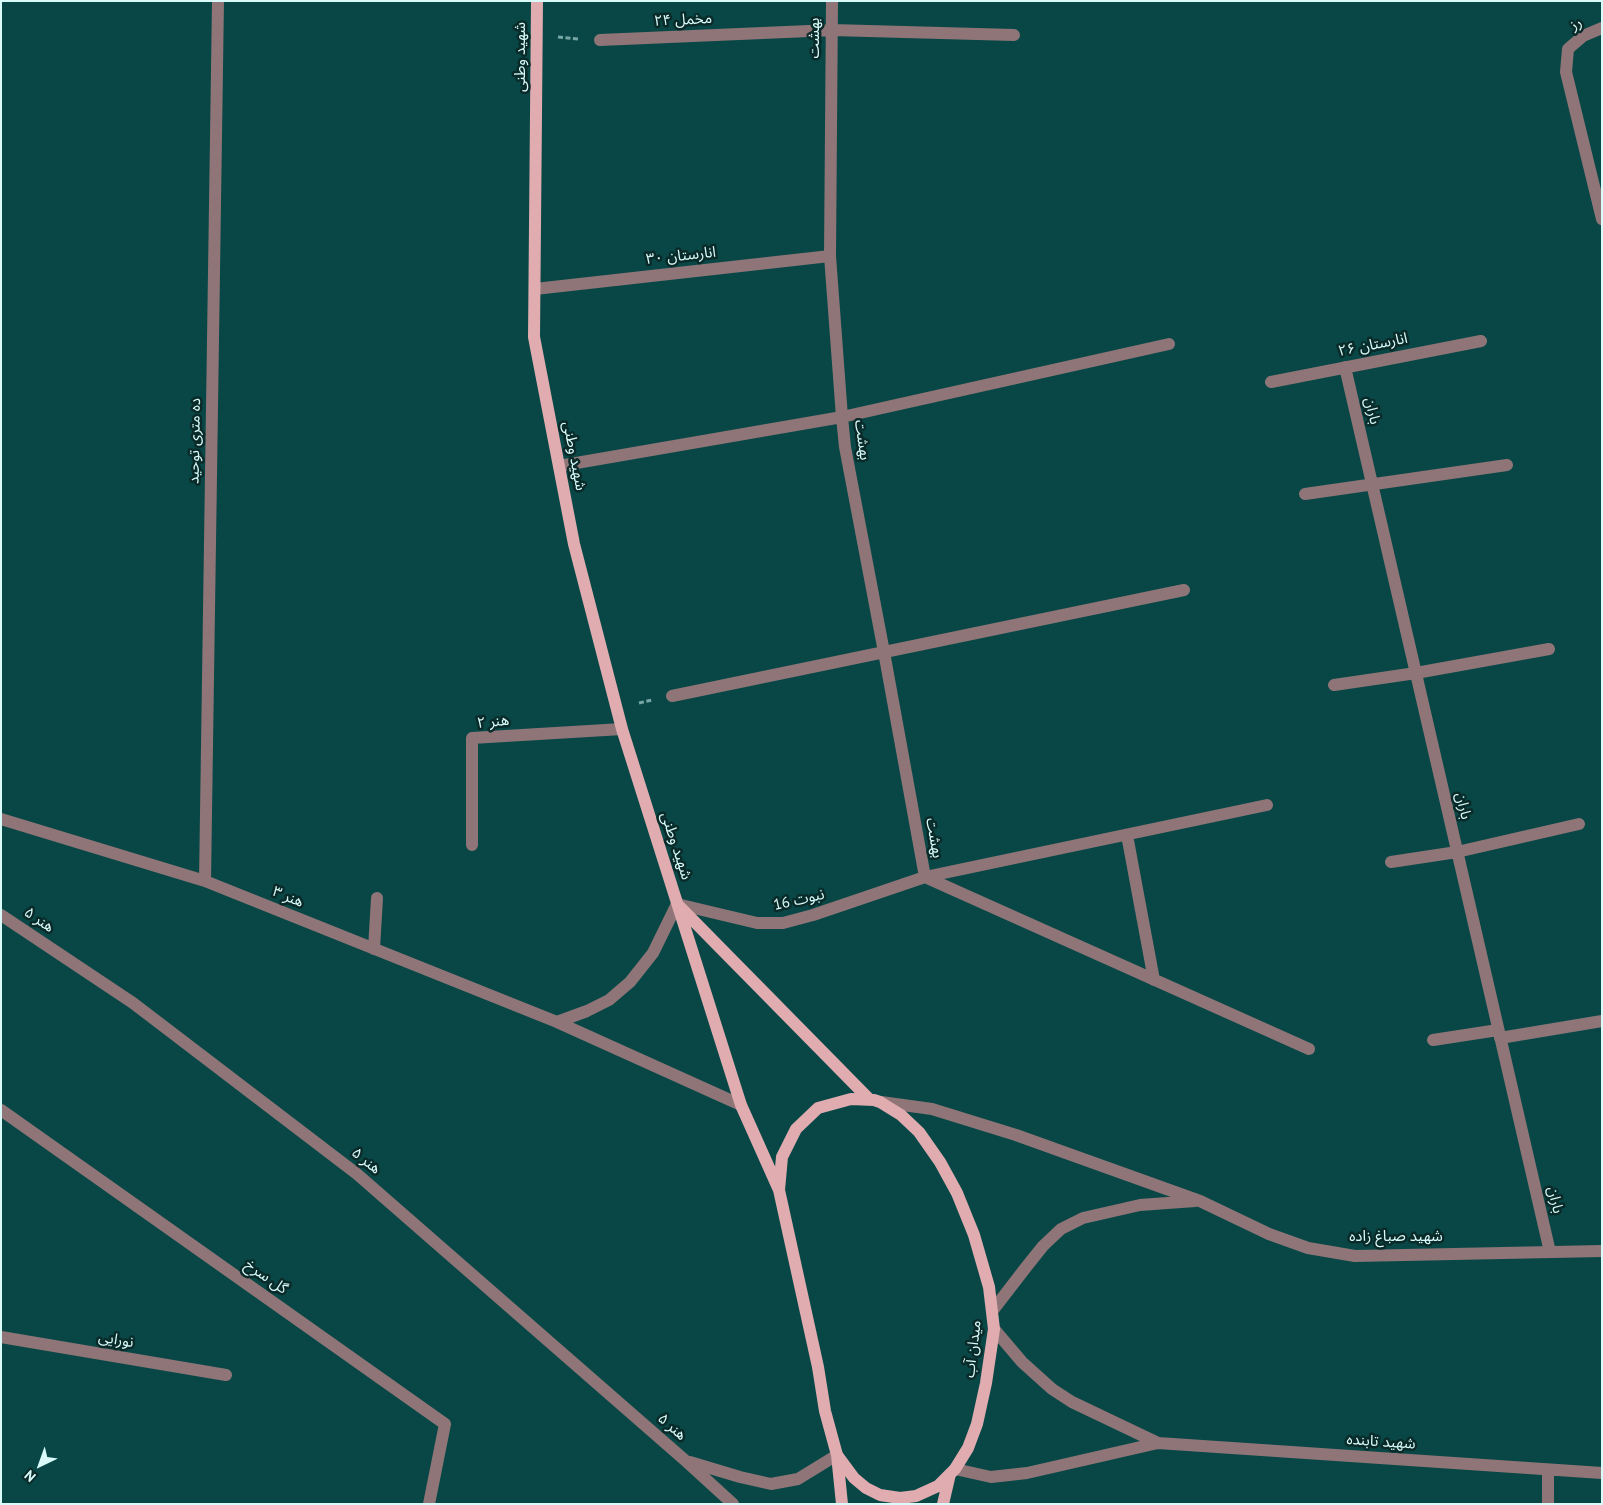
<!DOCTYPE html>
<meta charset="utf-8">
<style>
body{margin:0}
#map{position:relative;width:1603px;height:1505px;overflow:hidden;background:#094746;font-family:"PT Sans",sans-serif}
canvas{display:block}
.frame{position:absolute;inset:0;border:2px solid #d9fcfa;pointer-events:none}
.north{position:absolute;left:15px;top:1440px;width:50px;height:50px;-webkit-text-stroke:4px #0a2a29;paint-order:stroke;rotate:222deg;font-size:14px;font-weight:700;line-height:20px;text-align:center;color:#d9fcfa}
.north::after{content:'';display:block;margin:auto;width:18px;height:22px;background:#d9fcfa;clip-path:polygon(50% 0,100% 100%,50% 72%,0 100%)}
</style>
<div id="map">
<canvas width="1603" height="1505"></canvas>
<div class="frame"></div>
<div class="north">N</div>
</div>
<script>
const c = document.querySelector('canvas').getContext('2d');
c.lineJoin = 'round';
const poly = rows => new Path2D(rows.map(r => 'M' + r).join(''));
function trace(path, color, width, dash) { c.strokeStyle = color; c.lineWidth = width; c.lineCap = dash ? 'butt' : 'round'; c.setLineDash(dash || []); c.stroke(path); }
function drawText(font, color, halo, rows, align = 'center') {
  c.font = font + ' "PT Sans","Noto Sans Arabic",sans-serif'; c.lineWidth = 5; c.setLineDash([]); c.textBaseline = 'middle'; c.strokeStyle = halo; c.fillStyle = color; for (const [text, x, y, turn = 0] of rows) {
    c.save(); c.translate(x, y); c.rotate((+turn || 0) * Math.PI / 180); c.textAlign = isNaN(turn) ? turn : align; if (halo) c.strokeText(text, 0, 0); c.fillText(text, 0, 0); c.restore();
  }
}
trace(poly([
 [558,37,579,39],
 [639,703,652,700]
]), '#77a7a5', 3, [5, 2.5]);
trace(poly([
 [832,1,830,256,842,417,845,447,884,652,925,877],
 [1602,28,1583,36,1568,49,1566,72,1602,219],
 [600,40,832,30,1014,35],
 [535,289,830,256],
 [1345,367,1550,1252],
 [1271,382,1481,341],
 [559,466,842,417,1169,344],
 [1305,494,1507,465],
 [1334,685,1416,673,1549,649],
 [672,696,1184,590],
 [1,819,205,881,557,1022,741,1105],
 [1127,835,1154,980],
 [472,845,472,738,622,729],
 [1391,862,1457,852,1579,824],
 [925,877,1309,1049],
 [205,881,218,1],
 [1,915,133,1003,357,1174,687,1462,733,1504],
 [374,949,377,898],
 [557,1022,587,1011,609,1000,630,982,653,953,677,904,757,923,783,923,813,915,925,877,1267,805],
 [1500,1038,1602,1021],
 [1433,1040,1498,1030],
 [881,1102,932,1109,1016,1135,1200,1201,1269,1234,1308,1248,1355,1256,1602,1251],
 [1,1110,445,1424,429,1504],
 [993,1310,1027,1266,1043,1246,1061,1229,1083,1218,1140,1205,1195,1201],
 [994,1329,1022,1362,1052,1389,1072,1402,1158,1443],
 [1,1337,226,1375],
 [690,1462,740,1477,771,1484,798,1479,837,1455],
 [955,1469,991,1477,1027,1473,1158,1443,1602,1473],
 [1548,1504,1548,1470]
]), '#8f7577', 12);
trace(poly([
 [537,1,534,337,574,544,622,729,741,1105,779,1190],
 [679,906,870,1100],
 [851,1099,874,1100,880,1102,901,1115,919,1132,940,1162,957,1193,974,1235,989,1287,994,1329,986,1383,977,1424,968,1448,955,1469,938,1486,916,1496,900,1498,880,1495,866,1488,854,1478,837,1455,825,1411,818,1367,779,1190,782,1157,796,1129,818,1108,851,1099],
 [837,1455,842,1504],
 [943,1504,950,1474]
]), '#e0acb0', 12);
drawText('15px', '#d9fcfa', '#0a2a29', [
 ["مخمل ۲۴",683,20,-3],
 ["رز",1576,24,-32],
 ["بهشت",815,38,-90],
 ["شهید وطنی",521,57,-90],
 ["انارستان ۳۰",681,256,-6],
 ["انارستان ۲۶",1373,345,-11],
 ["باران",1372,411,77],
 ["بهشت",862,440,82],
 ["ده متری توحید",195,441,-89],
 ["شهید وطنی",574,456,79],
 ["هنر ۲",493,722,-6],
 ["باران",1463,806,77],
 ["بهشت",934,838,80],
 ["شهید وطنی",676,846,72],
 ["هنر ۳",288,897,22],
 ["نبوت 16",799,900,-13],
 ["هنر ۵",39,920,34],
 ["هنر ۵",366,1161,39],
 ["باران",1555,1200,77],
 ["شهید صباغ زاده",1396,1237],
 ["گل سرخ",266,1277,35],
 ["نورایی",116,1340,10],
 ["میدان آب",973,1349,-83],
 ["هنر ۵",672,1427,41],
 ["شهید تابنده",1381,1442,4]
]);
</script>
